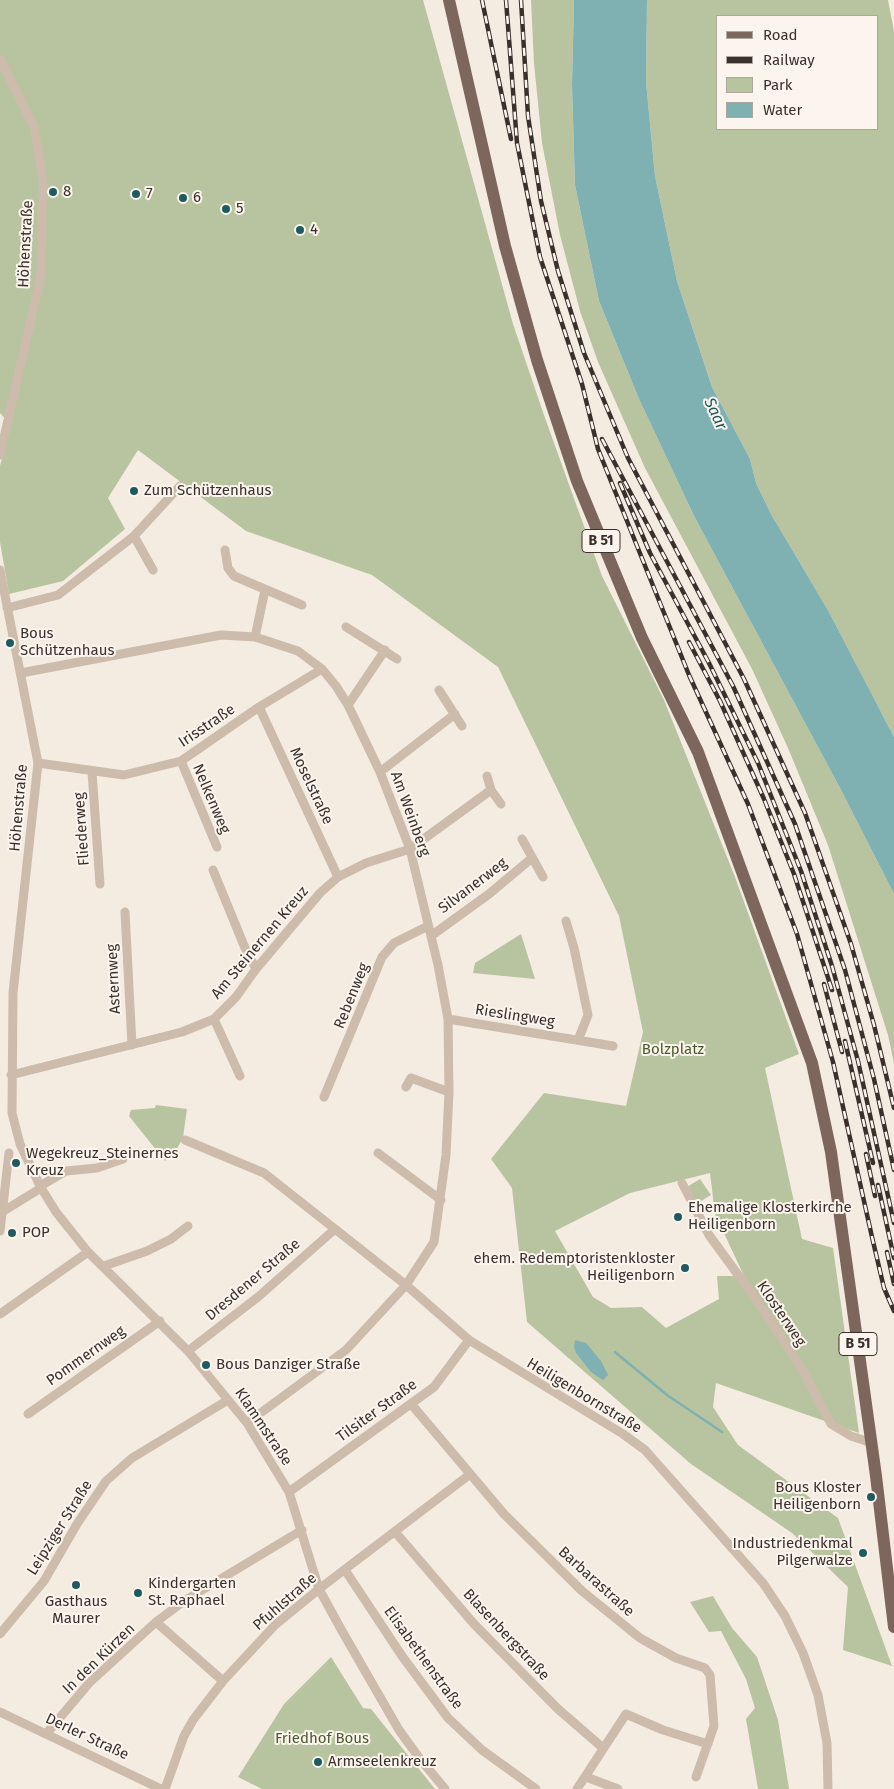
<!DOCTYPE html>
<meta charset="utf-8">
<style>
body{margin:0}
#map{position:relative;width:894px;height:1789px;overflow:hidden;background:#f4ebe1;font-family:"Fira Sans",sans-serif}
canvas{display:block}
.legend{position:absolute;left:716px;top:15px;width:162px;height:115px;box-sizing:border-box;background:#fbf5ee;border:1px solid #aea6a0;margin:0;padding:6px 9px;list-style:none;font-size:15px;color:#3b302b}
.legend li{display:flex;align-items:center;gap:10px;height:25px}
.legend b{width:25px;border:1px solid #aea6a0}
</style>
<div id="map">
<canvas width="894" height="1789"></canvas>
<ul class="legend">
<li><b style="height:6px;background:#7d675c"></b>Road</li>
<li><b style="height:6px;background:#3b302b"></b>Railway</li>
<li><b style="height:14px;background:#b8c4a0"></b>Park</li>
<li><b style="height:14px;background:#7fb0b2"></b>Water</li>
</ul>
</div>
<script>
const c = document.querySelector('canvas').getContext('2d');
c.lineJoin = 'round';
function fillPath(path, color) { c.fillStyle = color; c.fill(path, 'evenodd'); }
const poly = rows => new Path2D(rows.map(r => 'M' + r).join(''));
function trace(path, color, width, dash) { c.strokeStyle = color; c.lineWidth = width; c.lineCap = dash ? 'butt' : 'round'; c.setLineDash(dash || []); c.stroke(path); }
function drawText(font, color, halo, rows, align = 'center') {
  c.font = font + ' "Fira Sans",sans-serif'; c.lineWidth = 4; c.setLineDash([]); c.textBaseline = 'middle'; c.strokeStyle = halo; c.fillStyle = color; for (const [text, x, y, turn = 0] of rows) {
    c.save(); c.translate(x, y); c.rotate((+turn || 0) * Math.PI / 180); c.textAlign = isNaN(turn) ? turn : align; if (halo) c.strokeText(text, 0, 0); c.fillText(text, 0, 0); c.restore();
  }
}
fillPath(poly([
 [0,0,423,0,513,324,545,418,602,576,664,700,735,877,799,1054,765,1068,802,1239,833,1248,859,1433,716,1383,713,1407,738,1445,838,1518,892,1666,843,1650,848,1587,792,1533,691,1464,527,1322,512,1188,491,1159,544,1093,626,1106,643,1032,619,916,498,667,372,575,246,531,138,450,108,498,125,529,63,581,9,594,0,542,0,466,10,424,0,413],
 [710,1173,715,1214,744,1276,717,1276,719,1299,666,1328,642,1307,611,1308,593,1297,555,1231,630,1193],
 [531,0,574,0,572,85,575,185,599,301,639,399,694,516,840,788,894,894,894,1063,888,1035,828,845,788,748,752,669,645,468,598,362,580,311,560,235,542,143,534,63],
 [647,0,888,0,894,31,894,737,829,612,771,514,756,483,750,459,712,387,677,281,655,176,646,82],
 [718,16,878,16,878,129,718,129],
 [521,934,535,979,473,973,475,963],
 [156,1105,187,1109,183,1137,177,1149,165,1161,129,1116,131,1110,155,1108],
 [700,1179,711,1195,698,1203,687,1187],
 [713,1596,732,1628,757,1657,778,1720,789,1789,758,1789,746,1719,755,1708,746,1679,721,1631,709,1632,690,1602],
 [331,1657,363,1708,371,1709,435,1789,262,1789,238,1777,284,1704]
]), '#b8c4a0');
fillPath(poly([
 [574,0,647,0,646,82,655,176,677,281,712,387,750,459,756,483,771,514,829,612,894,737,894,894,840,788,694,516,639,399,599,301,575,185,572,85],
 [575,1340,586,1343,601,1361,608,1375,603,1380,591,1372,576,1353,574,1347]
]), '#7fb0b2');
trace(poly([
 [615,1352,667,1395,722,1432]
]), '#7fb0b2', 2.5);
trace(poly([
 [0,59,34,127,43,180,41,276,0,455],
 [134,536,153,570],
 [225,550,228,568,234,576,302,605],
 [0,570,38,763,13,993,12,1113,20,1144,40,1186,56,1212,88,1252,188,1351,247,1423,289,1492,319,1589,342,1631,399,1730,420,1759,445,1789],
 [7,608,58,595,134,536,180,486],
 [346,627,397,659],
 [255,637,265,590],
 [21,673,221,635,255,637,298,651,322,669,336,686,348,705,380,772,410,849,438,965,448,1019,449,1092,446,1155,434,1242,406,1285,346,1350,247,1423],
 [439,690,462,726],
 [348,705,385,650],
 [259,707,338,877],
 [181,761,217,847],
 [38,763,124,775,181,761,259,707,322,669],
 [92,772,100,884],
 [380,772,455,714],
 [487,776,491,790,501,804],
 [522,839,543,877],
 [213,870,245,948,256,969],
 [125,912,132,1045],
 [566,921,574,948,588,1015,578,1040],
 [431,936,489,894,532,858],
 [214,1019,240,1076],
 [448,1019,613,1046],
 [11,1075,182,1032,214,1019,236,997,256,969,320,893,338,877,366,863,410,849,491,790],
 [406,1087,411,1078,449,1092],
 [324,1097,382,957,394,943,428,926],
 [185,1140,264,1173,406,1285,469,1340,623,1434,645,1450,763,1583,785,1616,803,1653,818,1695,827,1743,828,1789],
 [378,1153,441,1200],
 [682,1183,709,1235,763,1309,803,1371,831,1424,851,1436,872,1443],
 [40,1186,66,1171,97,1168,123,1159],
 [2,1212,41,1188],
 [0,1231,9,1153],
 [104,1266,147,1251,171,1239,188,1226],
 [0,1314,88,1252],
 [188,1351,258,1297,335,1229],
 [412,1405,504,1514,582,1591,640,1638,676,1658,705,1668,710,1675,714,1726,696,1777],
 [28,1414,160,1321],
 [289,1492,434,1387,469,1340],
 [396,1533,474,1624,558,1709,603,1748],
 [345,1570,402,1656,448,1718,482,1750,536,1789],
 [156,1622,223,1681],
 [0,1634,44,1581,77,1524,106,1481,132,1458,228,1400],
 [0,1712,161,1789],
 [47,1733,89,1683,156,1622,184,1601,302,1530],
 [586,1777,618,1789],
 [165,1789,184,1736,193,1720,223,1681,275,1625,319,1589,469,1475],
 [577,1789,626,1714,663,1730,708,1744]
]), '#cdbbac', 9);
trace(poly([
 [449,0,505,246,537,360,577,481,642,638,698,752,812,1063,831,1152,876,1476,894,1627]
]), '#7d675c', 12);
const rail = poly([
 [482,0,511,139],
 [506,0,517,143,540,257,582,384,598,449,689,675,748,804,797,934,833,1062,872,1237,884,1288,894,1311],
 [521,0,528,116,541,201,558,271,584,353,628,458,744,679,805,813,851,944,874,1025,894,1108],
 [602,439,733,686,795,824,845,970,874,1079,894,1170],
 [620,483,650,553,709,663,758,763,801,871,832,966,858,1061,894,1223],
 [689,642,720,701,764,799,794,874,832,990],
 [824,984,842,1052],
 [845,1041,873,1163],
 [866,1154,875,1196],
 [878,1185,894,1258],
 [887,1252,894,1284]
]);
trace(rail, '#3b302b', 4.5);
trace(rail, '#fbf5ee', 2.5, [8]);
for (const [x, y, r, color] of [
 [53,192,5,"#1f5a5e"],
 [136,194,5,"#1f5a5e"],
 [183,198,5,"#1f5a5e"],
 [226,209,5,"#1f5a5e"],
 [300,230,5,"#1f5a5e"],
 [134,491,5,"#1f5a5e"],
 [10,643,5,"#1f5a5e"],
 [16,1163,5,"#1f5a5e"],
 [678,1217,5,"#1f5a5e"],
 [12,1233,5,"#1f5a5e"],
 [685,1268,5,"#1f5a5e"],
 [206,1365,5,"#1f5a5e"],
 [871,1497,5,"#1f5a5e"],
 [863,1553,5,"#1f5a5e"],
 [76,1585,5,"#1f5a5e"],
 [138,1593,5,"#1f5a5e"],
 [318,1762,5,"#1f5a5e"]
]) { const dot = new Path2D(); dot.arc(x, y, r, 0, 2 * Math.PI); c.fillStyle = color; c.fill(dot); trace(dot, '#fbf5ee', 2); }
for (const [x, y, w] of [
 [601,541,38],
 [858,1344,38]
]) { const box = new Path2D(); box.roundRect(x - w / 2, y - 11.5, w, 23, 4); c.fillStyle = '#fbf5ee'; c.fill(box); trace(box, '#3b302b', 1); }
drawText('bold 14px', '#3b302b', null, [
 ["B 51",601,541],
 ["B 51",858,1344]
]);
drawText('15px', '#3b302b', '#fbf5ee', [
 ["8",63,192],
 ["7",146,194],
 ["6",193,198],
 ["5",236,209],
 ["4",310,230],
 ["Zum Schützenhaus",144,491],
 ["Bous",20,634],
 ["Schützenhaus",20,651],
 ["Wegekreuz_Steinernes",26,1154],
 ["Kreuz",26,1171],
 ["Ehemalige Klosterkirche",688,1208],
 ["Heiligenborn",688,1225],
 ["POP",22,1233],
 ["ehem. Redemptoristenkloster",675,1259,"right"],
 ["Heiligenborn",675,1276,"right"],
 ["Bous Danziger Straße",216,1365],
 ["Bous Kloster",861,1488,"right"],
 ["Heiligenborn",861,1505,"right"],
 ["Industriedenkmal",853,1544,"right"],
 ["Pilgerwalze",853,1561,"right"],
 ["Kindergarten",148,1584],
 ["St. Raphael",148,1601],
 ["Gasthaus",76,1602,"center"],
 ["Maurer",76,1619,"center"],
 ["Armseelenkreuz",328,1762]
], 'left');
drawText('15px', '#3b302b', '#fbf5ee', [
 ["Höhenstraße",26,244,-87],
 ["Irisstraße",207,726,-34],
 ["Moselstraße",311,786,65],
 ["Nelkenweg",211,799,67],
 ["Höhenstraße",19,808,-85],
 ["Am Weinberg",410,814,70],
 ["Fliederweg",82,829,-94],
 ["Silvanerweg",473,886,-37],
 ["Am Steinernen Kreuz",260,943,-50],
 ["Asternweg",114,979,-93],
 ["Rebenweg",352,996,-68],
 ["Rieslingweg",515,1016,9],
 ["Dresdener Straße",253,1280,-40],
 ["Klosterweg",781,1314,56],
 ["Pommernweg",86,1356,-35],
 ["Heiligenbornstraße",584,1396,31],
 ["Tilsiter Straße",377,1411,-36],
 ["Klammstraße",263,1427,56],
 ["Leipziger Straße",60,1528,-58],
 ["Barbarastraße",596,1582,42],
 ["Pfuhlstraße",285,1602,-41],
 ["Blasenbergstraße",506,1635,47],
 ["Elisabethenstraße",423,1658,54],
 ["In den Kürzen",99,1659,-44],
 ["Derler Straße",87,1737,25]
]);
drawText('15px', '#4a5a2e', '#fbf5ee', [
 ["Bolzplatz",673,1050],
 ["Friedhof Bous",322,1739]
]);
drawText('italic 16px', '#1f5a5e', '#fbf5ee', [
 ["Saar",715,414,65]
]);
</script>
